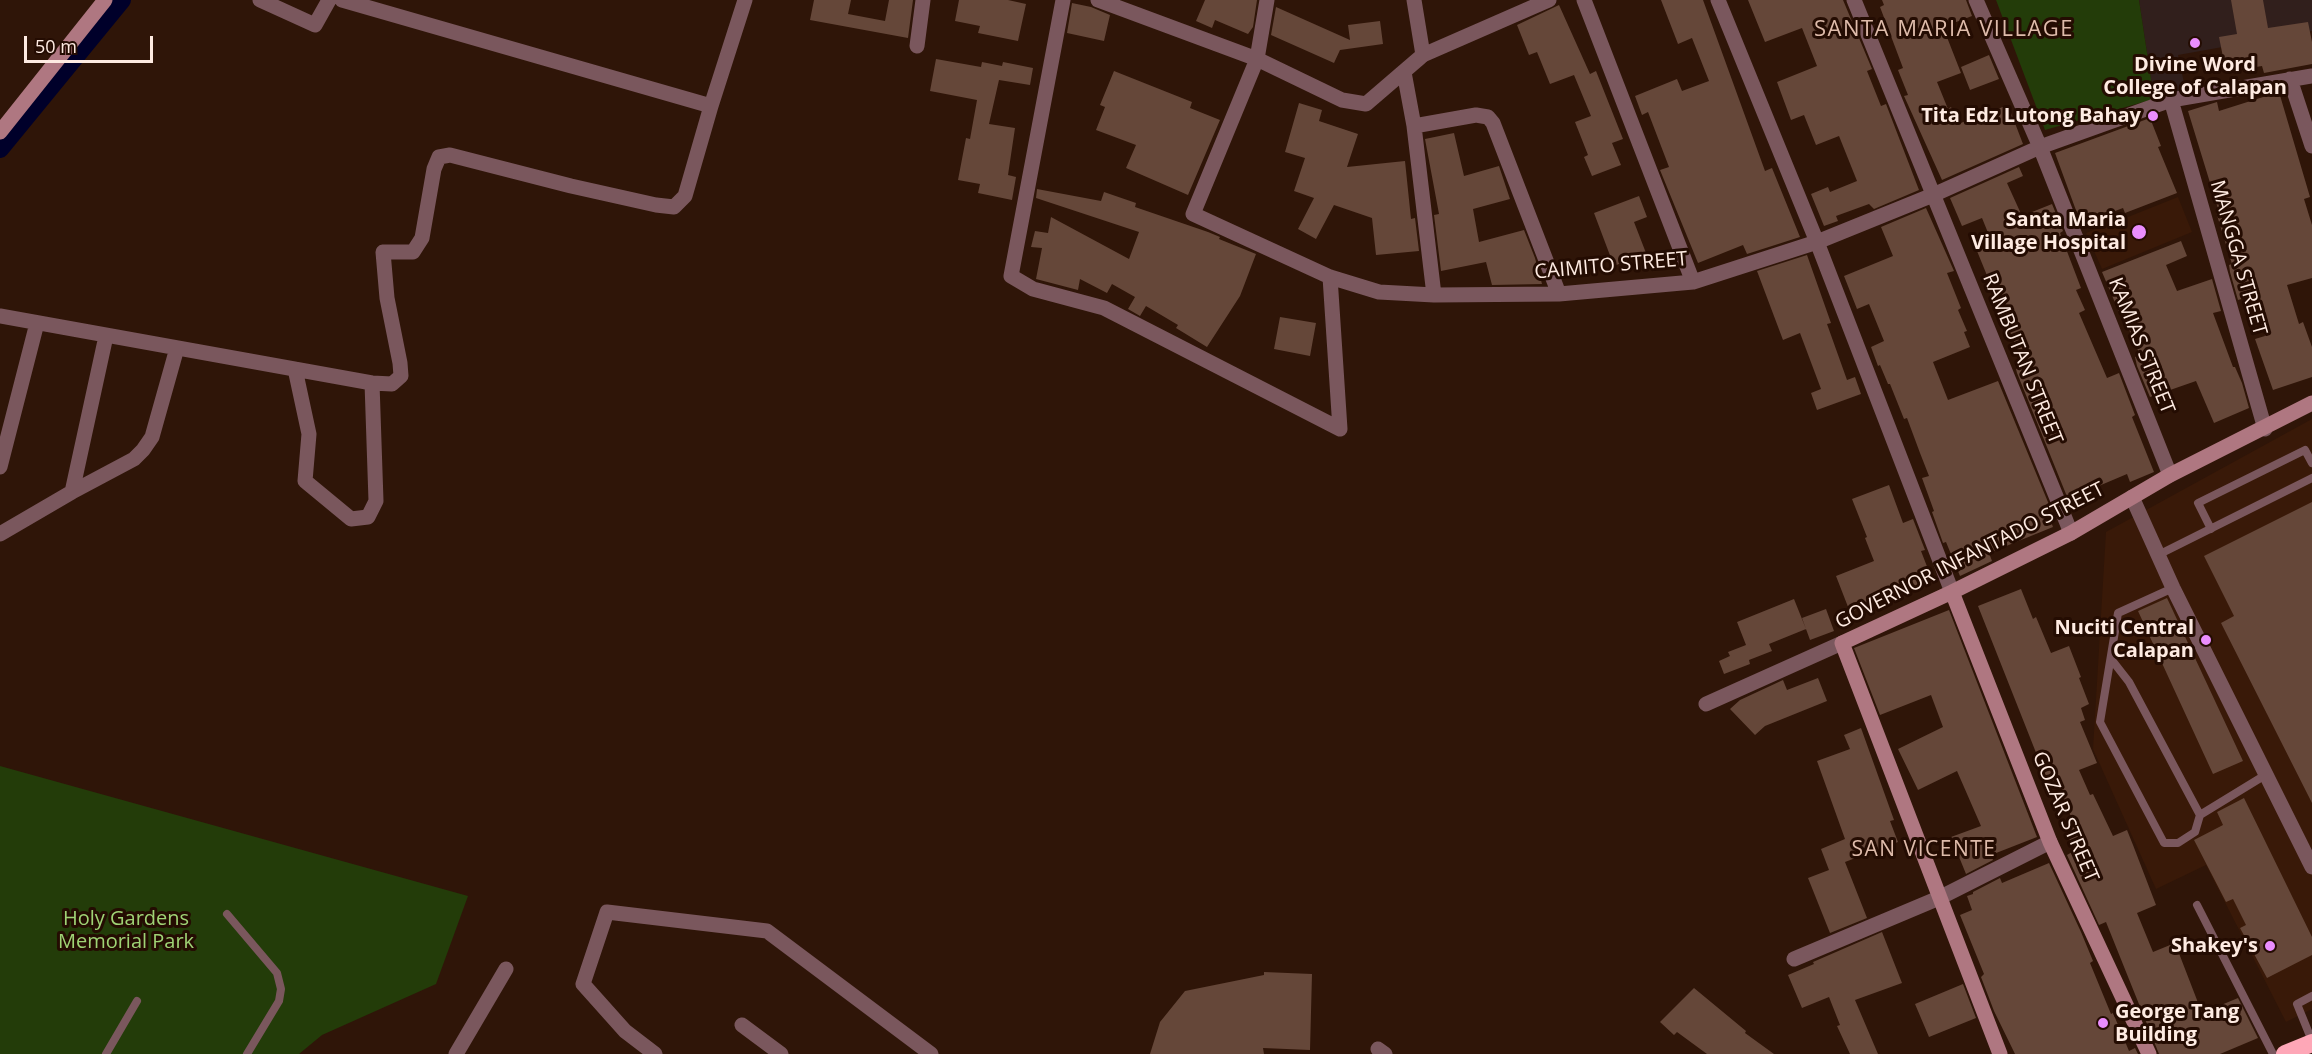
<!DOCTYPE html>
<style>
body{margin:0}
#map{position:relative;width:2312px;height:1054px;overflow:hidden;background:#2f1508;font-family:"Open Sans",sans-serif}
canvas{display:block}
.scale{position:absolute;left:24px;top:36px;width:129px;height:27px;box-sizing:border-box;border:3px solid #feebe2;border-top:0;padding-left:8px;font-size:18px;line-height:21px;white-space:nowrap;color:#feebe2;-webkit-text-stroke:4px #240c02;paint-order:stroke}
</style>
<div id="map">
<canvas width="2312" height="1054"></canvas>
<div class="scale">50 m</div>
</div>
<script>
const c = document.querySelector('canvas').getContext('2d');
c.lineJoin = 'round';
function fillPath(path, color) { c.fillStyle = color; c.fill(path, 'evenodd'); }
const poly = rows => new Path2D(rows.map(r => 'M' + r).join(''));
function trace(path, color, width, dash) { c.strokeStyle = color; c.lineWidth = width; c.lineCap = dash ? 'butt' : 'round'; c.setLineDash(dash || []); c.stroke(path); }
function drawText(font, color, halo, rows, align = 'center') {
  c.font = font + ' "Open Sans",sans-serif'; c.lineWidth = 6; c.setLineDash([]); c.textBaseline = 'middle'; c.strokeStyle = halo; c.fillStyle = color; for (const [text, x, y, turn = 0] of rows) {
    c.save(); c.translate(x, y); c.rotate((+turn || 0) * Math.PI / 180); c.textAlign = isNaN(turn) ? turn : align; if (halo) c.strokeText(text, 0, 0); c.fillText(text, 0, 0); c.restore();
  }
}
fillPath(poly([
 [2178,197,2192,232,2102,269,2086,233,2096,229,2093,223,2114,214,2118,221],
 [2312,419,2312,1009,2286,1022,2206,865,2156,889,2093,749,2106,532]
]), '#391908');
fillPath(poly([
 [2139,0,2312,0,2312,31,2178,55,2186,92,2154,99]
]), '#311f1c');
fillPath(poly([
 [1996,0,2139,0,2154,99,2045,130],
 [0,766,468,896,436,984,322,1035,299,1054,0,1054]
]), '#233c09');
trace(poly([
 [0,149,122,0]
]), '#00002a', 18);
fillPath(poly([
 [814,0,851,0,848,14,885,21,889,0,913,0,908,38,810,20],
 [959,0,1008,0,1026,4,1018,41,978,33,980,26,955,21],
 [1205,0,1257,0,1253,27,1248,34,1215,20,1212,28,1196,21],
 [1661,0,1703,0,1765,171,1772,168,1800,237,1747,254,1743,245,1698,263,1660,170,1669,167,1648,112,1642,115,1635,96,1677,79,1682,91,1709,81,1692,38,1678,44],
 [1748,0,1843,0,1872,69,1867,71,1881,106,1886,104,1919,190,1874,209,1869,204,1836,216,1838,221,1824,226,1811,194,1828,187,1830,192,1857,181,1839,136,1816,145,1804,115,1791,120,1777,82,1817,66,1802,28,1765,42],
 [1882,0,1966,0,1972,16,1943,27,1961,73,1937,82,1948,109,1951,107,1958,124,2008,105,2023,144,1942,180,1904,96,1908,95,1898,70,1903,68,1880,7,1884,5],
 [2231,0,2263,0,2268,28,2308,22,2312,42,2312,64,2264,73,2262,66,2226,72,2219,37,2237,34],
 [1072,3,1091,7,1110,15,1104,41,1067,33],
 [1559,5,1590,74,1596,71,1623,139,1612,143,1621,165,1592,176,1584,157,1588,155,1575,122,1591,116,1574,75,1550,84,1537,52,1529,55,1517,25],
 [1276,7,1350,40,1348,25,1380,21,1383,44,1340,50,1334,63,1271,35],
 [1989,55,1999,79,1970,90,1961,67],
 [936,59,981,67,982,62,1002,66,1003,62,1033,68,1030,85,999,80,989,124,1015,128,1008,175,1016,177,1012,200,978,193,980,184,958,180,966,138,970,139,977,100,930,91],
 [1114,71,1192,102,1190,108,1220,120,1188,195,1126,168,1136,145,1096,130,1105,107,1100,105],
 [2279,92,2310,197,2304,199,2312,225,2312,278,2287,285,2299,324,2303,322,2312,347,2312,377,2273,390,2255,339,2265,336,2252,296,2238,300,2230,272,2229,265,2232,264,2216,212,2219,212,2188,111,2217,102,2219,111],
 [1299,103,1322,110,1319,121,1358,134,1347,167,1405,161,1411,219,1415,218,1419,251,1376,255,1372,218,1334,205,1316,239,1298,229,1314,198,1294,191,1305,158,1285,152],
 [2150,118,2161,146,2158,147,2177,193,2125,213,2123,208,2081,224,2055,153],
 [1454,133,1464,176,1499,166,1510,199,1473,209,1479,242,1524,230,1535,258,1542,284,1492,285,1486,262,1441,271,1434,215,1439,214,1425,139],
 [2019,167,2023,176,2007,183,2022,216,2052,204,2063,231,2060,233,2081,288,2076,290,2085,310,2079,313,2107,378,2119,373,2135,415,2132,417,2154,472,2130,482,2127,474,2068,499,2017,373,2016,369,2024,366,1977,251,1993,245,1982,218,1962,226,1950,198],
 [1037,189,1101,201,1104,192,1136,203,1135,207,1208,232,1220,237,1219,239,1256,254,1240,296,1207,347,1176,328,1178,325,1146,306,1140,316,1128,309,1135,297,1112,284,1107,293,1080,279,1078,290,1036,279,1042,248,1031,247,1035,231,1048,233,1051,217,1129,259,1139,232,1036,198],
 [1639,196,1647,217,1634,222,1646,253,1614,266,1594,213],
 [1926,208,1954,271,1947,273,1961,308,1958,310,1967,331,1964,332,1970,347,1933,362,1948,400,1998,381,2050,507,2046,508,2053,527,1989,553,1992,561,1960,576,1946,542,1943,543,1932,512,1934,511,1922,478,1929,476,1920,453,1907,418,1904,419,1890,384,1888,384,1880,365,1878,366,1871,347,1884,341,1869,304,1857,309,1844,276,1893,256,1881,227],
 [2181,241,2187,256,2166,265,2177,291,2212,279,2221,311,2213,313,2233,367,2235,367,2242,383,2249,408,2214,423,2196,381,2150,397,2137,366,2135,357,2140,355,2121,311,2119,312,2102,272],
 [1807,255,1831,323,1827,324,1847,380,1855,377,1861,394,1817,410,1811,393,1821,389,1800,333,1783,340,1757,271],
 [1280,317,1316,323,1310,356,1274,349],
 [1889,485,1903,523,1913,519,1925,550,1921,551,1933,582,1850,612,1836,576,1874,561,1865,538,1867,537,1852,499],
 [2312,502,2312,803,2221,623,2234,616,2204,556],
 [2021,589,2033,619,2036,617,2051,653,2069,646,2081,677,2079,678,2089,704,2081,708,2085,720,2080,722,2097,763,2079,770,2090,795,2093,794,2113,836,2127,830,2133,845,2156,905,2137,913,2153,952,2175,943,2202,1013,2238,998,2258,1038,2220,1054,2159,1054,2106,922,2099,925,2067,855,2074,851,2065,828,2074,824,2056,780,2048,783,1978,606],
 [2167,598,2243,761,2213,774,2138,611],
 [1794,599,1806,629,1769,644,1772,651,1749,660,1750,664,1724,674,1719,661,1730,656,1728,652,1746,645,1737,622],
 [1826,609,1834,631,1810,640,1802,618],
 [1949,610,2037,837,1991,855,1993,860,1966,874,1951,837,1981,826,1957,771,1918,790,1898,749,1943,727,1931,695,1880,715,1854,648],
 [1818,678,1827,701,1765,726,1755,735,1730,709,1740,700,1783,680,1787,690],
 [1861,728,1894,820,1890,821,1898,842,1845,862,1867,918,1830,933,1808,878,1829,870,1821,849,1845,839,1817,761,1850,749,1844,735],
 [2244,798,2312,937,2312,955,2267,978,2240,928,2246,925,2233,899,2226,902,2194,840,2223,825,2217,812],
 [2049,863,2081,932,2093,961,2090,963,2111,1014,2113,1013,2129,1051,2135,1048,2138,1054,2015,1054,1994,1011,1981,977,1984,974,1960,915,1972,910,1967,896,1973,894,1973,892,2000,878,2002,883],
 [1882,932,1902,983,1855,1000,1878,1054,1850,1054,1837,1026,1840,1025,1829,997,1802,1008,1788,975,1814,964,1813,962],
 [1264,972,1312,974,1310,1050,1263,1048,1264,1054,1150,1054,1160,1022,1185,991,1264,975],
 [1963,984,1976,1018,1929,1037,1915,1004],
 [1694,988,1746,1031,1745,1033,1774,1054,1707,1054,1677,1032,1674,1035,1660,1022]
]), '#654739');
trace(poly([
 [2211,529,2198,503,2305,450,2312,463],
 [2158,555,2312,478],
 [2111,659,2129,682,2200,815,2195,832,2178,843,2164,843,2100,722,2118,613,2173,588],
 [2200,815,2267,774],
 [2197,905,2273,1054],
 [227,914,277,973,281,989,279,1001,247,1054],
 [2312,996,2297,1004,2312,1041],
 [106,1054,137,1001]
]), '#7a575d', 8);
trace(poly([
 [260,0,315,25,329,0],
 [342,0,711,106],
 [1063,0,1011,276,1033,289,1104,308,1340,429,1330,277],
 [1098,0,1257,59,1342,100,1366,104,1423,55,1549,0],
 [1267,0,1257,59,1193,214,1330,277,1379,292,1434,295,1559,294,1693,282,1817,242,1933,195,2040,147,2171,100,2312,76],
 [1414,0,1423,55],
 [1584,0,1693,282],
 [1718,0,1817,242,1952,592],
 [1854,0,2071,533],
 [1976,0,2040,147,2170,475],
 [917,46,923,0],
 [1404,72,1414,126,1434,295],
 [2290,79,2312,146],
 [2171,100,2265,429],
 [1414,126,1476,115,1488,117,1493,123,1559,294],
 [0,316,372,383,392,384,401,376,400,363,387,298,383,252,413,252,422,238,434,169,439,157,450,155,571,186,656,205,674,207,685,196,711,106,745,0],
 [295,369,309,434,305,481,351,519,368,517,376,501,372,383],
 [0,467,37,323],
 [72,492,106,336],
 [2132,497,2173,588,2312,867],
 [0,534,72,492,134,459,143,450,152,437,177,348],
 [1706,704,1842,643],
 [1794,959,1939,898,2050,842],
 [742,1025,781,1054],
 [1378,1049,1385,1054],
 [456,1054,506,969],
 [655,1054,625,1031,583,984,607,912,767,931,931,1054]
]), '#7a575d', 15);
trace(poly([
 [0,132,105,0],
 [1952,592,2050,842,2149,1054],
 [2000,1054,1842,643,1952,592,2071,533,2170,475,2312,403]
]), '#af7781', 15);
trace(poly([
 [2285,1054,2312,1043]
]), '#fea7b7', 18);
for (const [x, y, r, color] of [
 [2195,43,6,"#ea8dfd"],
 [2153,116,6,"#ea8dfd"],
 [2139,232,8,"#ea8dfd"],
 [2206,640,6,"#ea8dfd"],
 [2270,946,6,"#ea8dfd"],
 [2103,1023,6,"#ea8dfd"]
]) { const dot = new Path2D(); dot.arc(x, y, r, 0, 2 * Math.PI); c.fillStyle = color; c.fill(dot); trace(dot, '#240c02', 2); }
drawText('bold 20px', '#feebe2', '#240c02', [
 ["Divine Word",2195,65,"center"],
 ["College of Calapan",2195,88,"center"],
 ["Tita Edz Lutong Bahay",2141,116],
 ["Santa Maria",2126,220],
 ["Village Hospital",2126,243],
 ["Nuciti Central",2194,628],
 ["Calapan",2194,651],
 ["Shakey's",2258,946],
 ["George Tang",2115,1012,"left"],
 ["Building",2115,1035,"left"]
], 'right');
drawText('20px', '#feebe2', '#240c02', [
 ["MANGGA STREET",2238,258,74],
 ["CAIMITO STREET",1611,266,-5],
 ["KAMIAS STREET",2141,346,68],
 ["RAMBUTAN STREET",2022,359,68],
 ["GOVERNOR INFANTADO STREET",1970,556,-27],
 ["GOZAR STREET",2065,817,67]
]);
drawText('20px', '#9fd375', '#240c02', [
 ["Holy Gardens",126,919],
 ["Memorial Park",126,942]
]);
c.letterSpacing = '1.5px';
drawText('21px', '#debbaa', '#240c02', [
 ["SAN VICENTE",1924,850]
]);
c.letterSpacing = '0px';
c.letterSpacing = '1.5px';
drawText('22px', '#debbaa', '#240c02', [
 ["SANTA MARIA VILLAGE",1944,30]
]);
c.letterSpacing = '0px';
</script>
